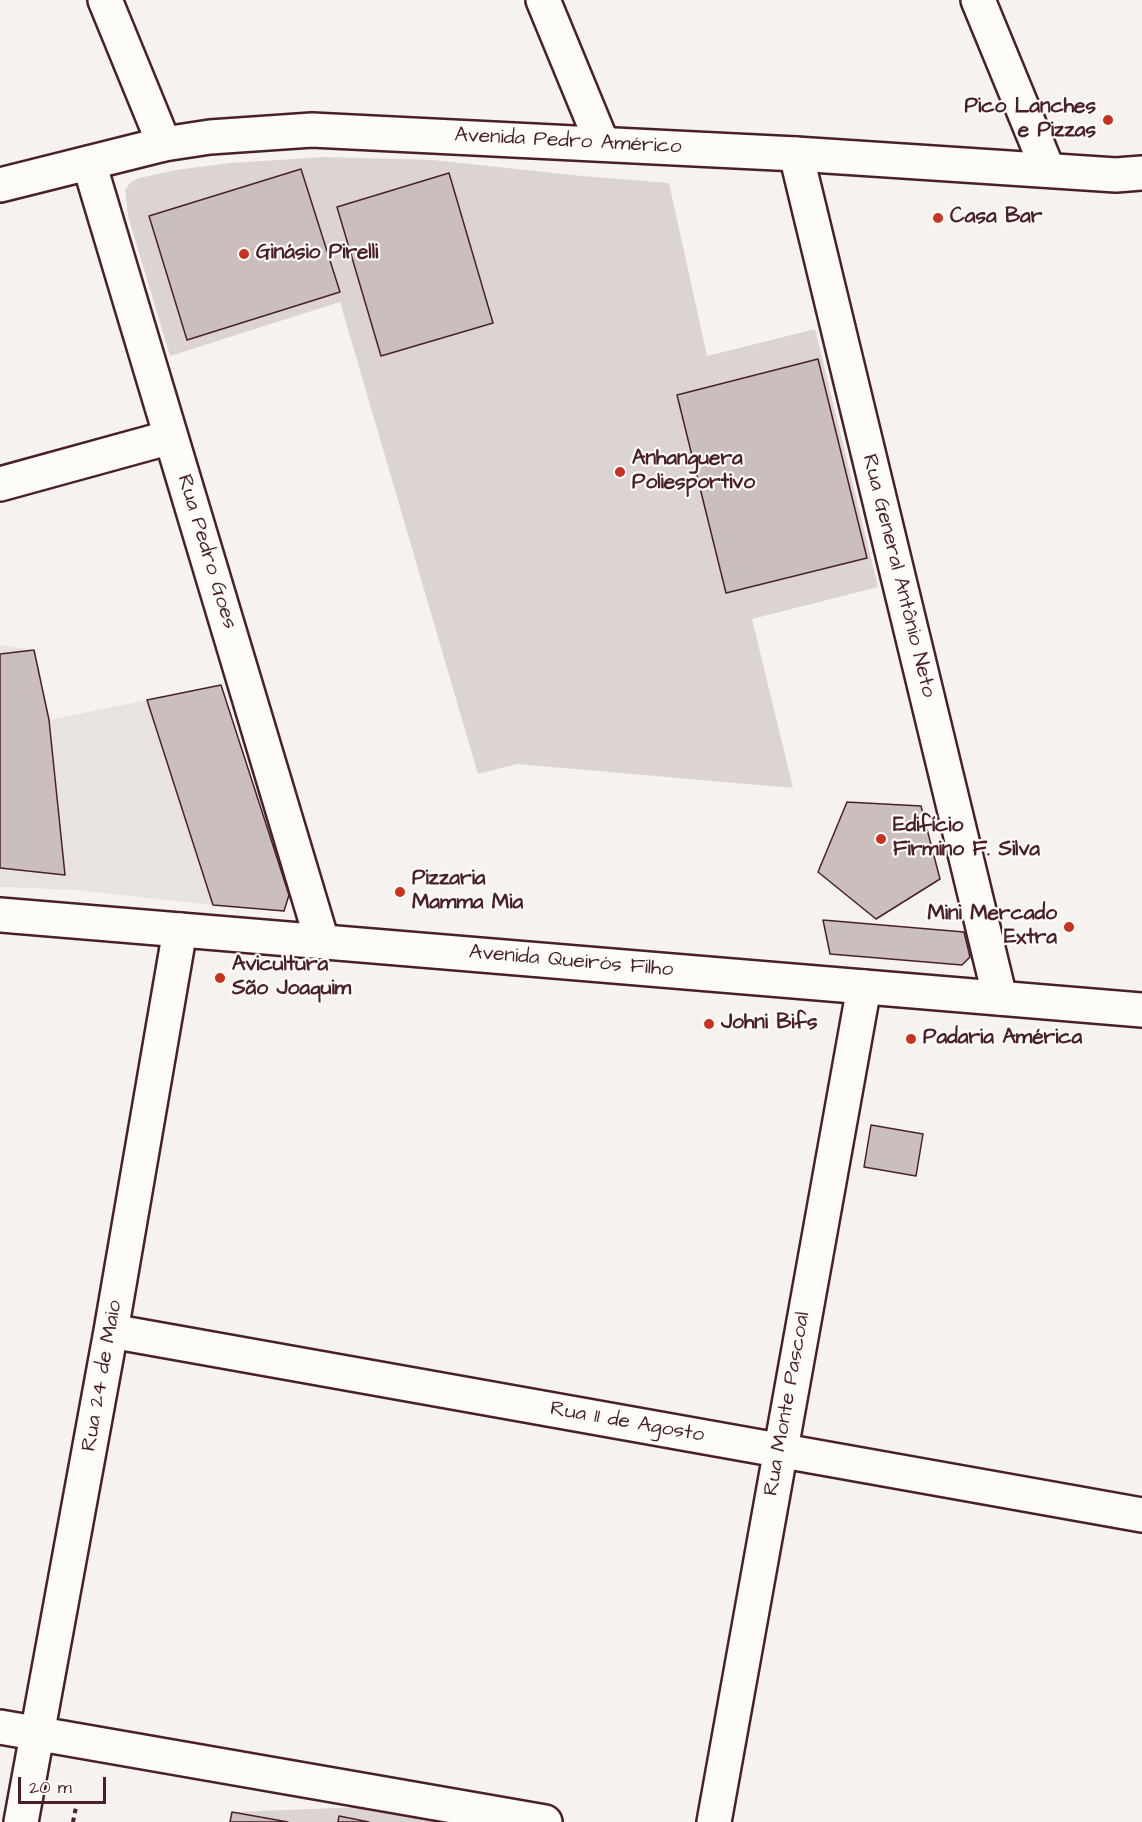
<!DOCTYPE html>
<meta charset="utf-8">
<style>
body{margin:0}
#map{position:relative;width:1142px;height:1822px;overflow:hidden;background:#f6f3ef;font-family:"Architects Daughter",sans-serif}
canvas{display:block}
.scale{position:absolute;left:18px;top:1777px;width:88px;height:27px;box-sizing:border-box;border:3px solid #4a1f2b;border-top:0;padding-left:8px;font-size:18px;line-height:21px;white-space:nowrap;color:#4a1f2b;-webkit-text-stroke:4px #fdfcf7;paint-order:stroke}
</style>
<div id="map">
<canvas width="1142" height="1822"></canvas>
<div class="scale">20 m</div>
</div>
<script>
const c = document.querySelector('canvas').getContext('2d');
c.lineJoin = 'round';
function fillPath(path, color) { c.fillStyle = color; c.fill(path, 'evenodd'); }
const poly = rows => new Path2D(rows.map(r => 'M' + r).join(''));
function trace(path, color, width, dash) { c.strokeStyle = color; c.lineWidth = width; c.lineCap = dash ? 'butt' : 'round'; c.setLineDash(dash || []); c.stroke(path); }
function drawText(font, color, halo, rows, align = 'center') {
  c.font = font + ' "Architects Daughter",sans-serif'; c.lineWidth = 4.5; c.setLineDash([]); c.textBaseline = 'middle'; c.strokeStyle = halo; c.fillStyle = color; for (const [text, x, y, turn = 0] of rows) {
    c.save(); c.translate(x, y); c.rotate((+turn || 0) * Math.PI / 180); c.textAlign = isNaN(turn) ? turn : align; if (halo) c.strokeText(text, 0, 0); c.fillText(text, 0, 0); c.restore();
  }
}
fillPath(poly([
 [0,645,34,650,50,720,147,700,213,905,76,890,0,887]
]), '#e9e3e0');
fillPath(poly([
 [325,157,433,160,582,176,669,183,707,356,815,329,878,587,752,619,793,788,517,764,478,774,340,302,170,356,128,216,125,190,130,183,139,178,176,170,230,163],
 [364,1807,445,1822,230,1822,232,1812]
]), '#dcd4d2');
const building = poly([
 [301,169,340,292,187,340,149,216,301,169],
 [449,173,493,323,381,356,337,207,449,173],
 [818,359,867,558,726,593,677,395,818,359],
 [34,650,49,720,65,875,0,868,0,654,34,650],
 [221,685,289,895,284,911,213,905,147,700,221,685],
 [847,802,921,806,940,879,876,919,818,872,847,802],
 [823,920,964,932,970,957,962,965,830,954,823,920],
 [871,1125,923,1134,916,1176,864,1167,871,1125],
 [232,1812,288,1822,230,1822,232,1812],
 [339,1816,369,1822,338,1822,339,1816]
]);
fillPath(building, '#cbbfbe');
trace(building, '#4a1f2b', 1.5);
const minor = poly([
 [105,0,164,144],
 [543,0,602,143],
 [978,0,1048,170],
 [796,154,1000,998],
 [89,163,322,941],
 [0,484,171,437],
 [111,1331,1142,1515],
 [0,1727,545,1822],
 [21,1822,111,1331,180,930],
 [714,1822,864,987]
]);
const major = poly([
 [0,185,164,144,210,137,312,130,796,154,1116,175,1142,173],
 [0,915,1142,1010]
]);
trace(minor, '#4a1f2b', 38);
trace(major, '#4a1f2b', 38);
trace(poly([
 [73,1822,76,1807]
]), '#4a1f2b', 4, [4.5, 4.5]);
trace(minor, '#fdfcf7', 33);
trace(major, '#fdfcf7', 33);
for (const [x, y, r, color] of [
 [1108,120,6,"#c8321e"],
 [938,218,6,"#c8321e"],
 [244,254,6,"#c8321e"],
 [620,472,6,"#c8321e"],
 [881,839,6,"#c8321e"],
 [400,892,6,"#c8321e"],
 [1069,927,6,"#c8321e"],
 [220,978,6,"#c8321e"],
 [709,1024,6,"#c8321e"],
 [911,1039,6,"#c8321e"]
]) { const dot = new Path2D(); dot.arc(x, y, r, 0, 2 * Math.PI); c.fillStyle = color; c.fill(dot); trace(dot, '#fdfcf7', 2); }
drawText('bold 21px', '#4a1f2b', '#fdfcf7', [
 ["Pico Lanches",1096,108,"right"],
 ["e Pizzas",1096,132,"right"],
 ["Casa Bar",950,218],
 ["Ginásio Pirelli",256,254],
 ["Anhanguera",632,460],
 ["Poliesportivo",632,484],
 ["Edifício",893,827],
 ["Firmino F. Silva",893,851],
 ["Pizzaria",412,880],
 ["Mamma Mia",412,904],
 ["Mini Mercado",1057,915,"right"],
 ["Extra",1057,939,"right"],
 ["Avicultura",232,966],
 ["São Joaquim",232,990],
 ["Johni Bifs",721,1024],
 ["Padaria América",923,1039]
], 'left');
drawText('21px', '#4a1f2b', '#fdfcf7', [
 ["Avenida Pedro Américo",568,142,3],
 ["Rua Pedro Goes",206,552,73],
 ["Rua General Antônio Neto",898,576,76],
 ["Avenida Queirós Filho",571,962,5],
 ["Rua 24 de Maio",103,1376,-80],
 ["Rua Monte Pascoal",788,1404,-80],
 ["Rua 11 de Agosto",627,1423,10]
]);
</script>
